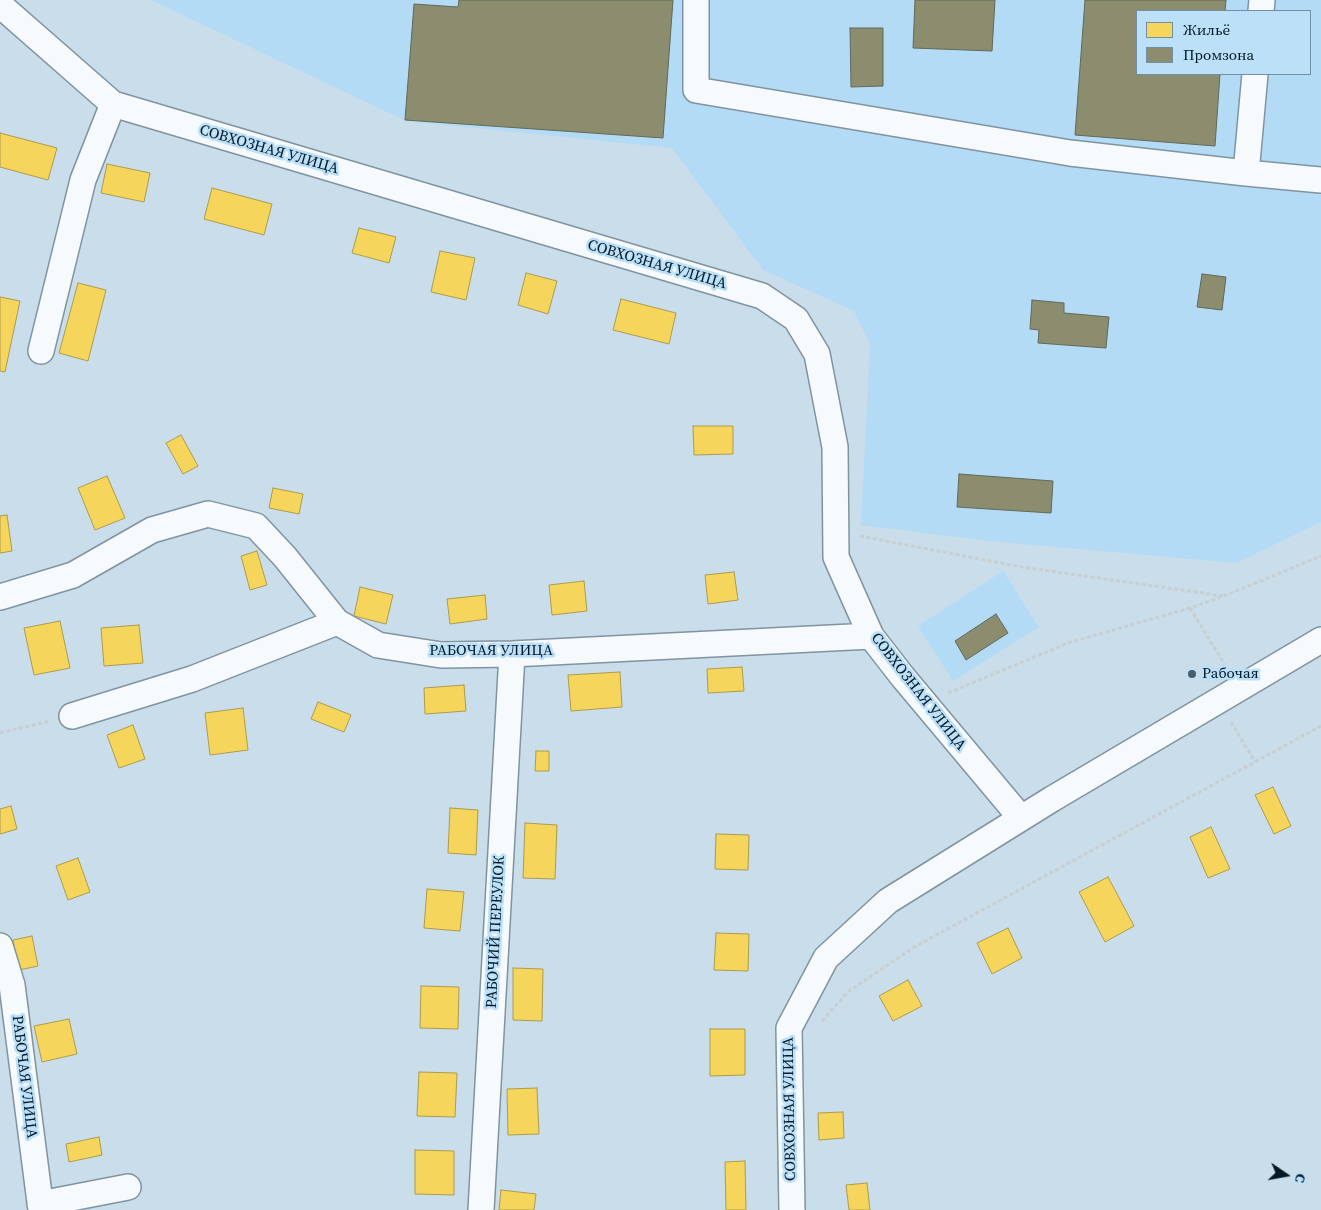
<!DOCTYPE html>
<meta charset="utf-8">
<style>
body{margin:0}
#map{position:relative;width:1321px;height:1210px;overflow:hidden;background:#c9ddea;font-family:"Source Serif 4",serif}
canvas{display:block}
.legend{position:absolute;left:1136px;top:10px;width:175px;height:65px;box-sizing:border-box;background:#bbe0f8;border:1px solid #7190a4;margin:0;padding:6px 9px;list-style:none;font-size:15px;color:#011826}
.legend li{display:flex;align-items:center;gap:10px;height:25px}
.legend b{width:25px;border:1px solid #7190a4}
.north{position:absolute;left:1261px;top:1150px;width:50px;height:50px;-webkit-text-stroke:4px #bbe0f8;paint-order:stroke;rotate:102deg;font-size:14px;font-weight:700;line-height:20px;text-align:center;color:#011826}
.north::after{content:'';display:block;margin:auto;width:18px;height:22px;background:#011826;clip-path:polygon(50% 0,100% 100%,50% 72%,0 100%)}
</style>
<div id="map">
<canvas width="1321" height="1210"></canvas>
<ul class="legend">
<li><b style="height:14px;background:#f6d55c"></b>Жильё</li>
<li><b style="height:14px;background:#8c8c6e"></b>Промзона</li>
</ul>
<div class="north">С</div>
</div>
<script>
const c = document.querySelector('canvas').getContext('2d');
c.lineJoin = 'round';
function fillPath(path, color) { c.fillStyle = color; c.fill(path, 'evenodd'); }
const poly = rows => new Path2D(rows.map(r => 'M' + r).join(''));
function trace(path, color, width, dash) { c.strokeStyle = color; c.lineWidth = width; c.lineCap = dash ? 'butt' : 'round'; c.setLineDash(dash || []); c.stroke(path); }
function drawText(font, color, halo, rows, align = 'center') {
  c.font = font + ' "Source Serif 4",serif'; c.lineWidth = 5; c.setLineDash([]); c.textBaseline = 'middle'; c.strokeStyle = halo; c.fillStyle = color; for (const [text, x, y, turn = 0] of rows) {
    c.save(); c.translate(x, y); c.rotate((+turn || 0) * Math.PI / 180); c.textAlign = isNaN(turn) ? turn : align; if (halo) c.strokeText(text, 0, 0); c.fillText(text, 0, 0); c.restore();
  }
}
fillPath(poly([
 [151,0,1321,0,1321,522,1236,563,989,541,861,525,870,344,854,311,763,270,672,148,406,121],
 [1137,11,1310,11,1310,74,1137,74],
 [1003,571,1039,627,953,681,918,626]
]), '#b4dbf5');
const homes = poly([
 [0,133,57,148,48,180,0,167,0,133],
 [107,164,150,173,144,202,101,193,107,164],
 [212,188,272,204,264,235,204,219,212,188],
 [359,228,396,237,389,263,352,253,359,228],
 [440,251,475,258,466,300,431,292,440,251],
 [526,273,557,281,548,314,518,305,526,273],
 [78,283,106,290,88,361,59,353,78,283],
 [0,297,20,301,5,372,0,371,0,297],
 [621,299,676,313,669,344,613,330,621,299],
 [693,426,733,426,733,454,694,455,693,426],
 [181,435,198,466,183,474,166,443,181,435],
 [107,476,125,518,95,530,78,488,107,476],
 [273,488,303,494,299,514,269,508,273,488],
 [7,515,12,551,0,553,0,516,7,515],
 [257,551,267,585,250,590,241,556,257,551],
 [734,572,738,600,708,604,705,575,734,572],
 [584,581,587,611,552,615,549,585,584,581],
 [360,587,393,595,386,624,354,616,360,587],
 [485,595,487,619,450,624,447,599,485,595],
 [60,621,70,668,34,675,24,628,60,621],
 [139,625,143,663,104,666,101,628,139,625],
 [742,667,744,691,708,693,707,669,742,667],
 [620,672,622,707,571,711,568,675,620,672],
 [464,685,466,711,425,714,424,688,464,685],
 [318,702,351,715,344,732,311,719,318,702],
 [243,708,248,750,210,755,205,713,243,708],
 [133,725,145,759,119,768,107,735,133,725],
 [536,751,549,751,549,771,535,771,536,751],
 [1273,787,1291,826,1274,834,1255,795,1273,787],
 [11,806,17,829,0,834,0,809,11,806],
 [450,808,478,810,476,855,448,853,450,808],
 [525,823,557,825,555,879,523,878,525,823],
 [1211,827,1230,869,1208,878,1190,837,1211,827],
 [716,834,749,835,748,870,715,869,716,834],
 [78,858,90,892,68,900,56,866,78,858],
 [1108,877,1134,926,1105,942,1079,892,1108,877],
 [427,889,464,892,460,931,424,928,427,889],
 [1008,928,1022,958,992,974,977,943,1008,928],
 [716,933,749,934,748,971,714,970,716,933],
 [32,936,38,966,19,970,13,940,32,936],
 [513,968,543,969,542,1021,513,1020,513,968],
 [908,980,922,1006,893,1021,879,996,908,980],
 [421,986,459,987,458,1029,420,1028,421,986],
 [69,1019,77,1054,42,1062,34,1026,69,1019],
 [710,1029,745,1029,745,1075,710,1076,710,1029],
 [419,1072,457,1073,455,1117,417,1116,419,1072],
 [537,1088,539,1134,508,1135,507,1089,537,1088],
 [843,1112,844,1138,819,1140,818,1113,843,1112],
 [99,1137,102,1155,69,1162,66,1144,99,1137],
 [415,1150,454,1151,454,1195,415,1194,415,1150],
 [745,1161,746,1210,726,1210,725,1162,745,1161],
 [867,1183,870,1210,849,1210,846,1185,867,1183],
 [501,1190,536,1194,534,1210,499,1210,501,1190]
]);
fillPath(homes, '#f6d55c');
trace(homes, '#ac9c4c', 1);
const industry = poly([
 [459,0,673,0,663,138,405,120,414,4,458,7,459,0],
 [915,0,995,0,992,51,913,48,915,0],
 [1085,0,1226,0,1225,11,1137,11,1137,74,1220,74,1215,146,1075,135,1085,0],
 [850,28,883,28,883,86,851,87,850,28],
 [1202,274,1226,277,1222,310,1197,307,1202,274],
 [1032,300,1064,303,1064,313,1109,317,1106,348,1038,343,1039,330,1030,329,1032,300],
 [959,474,1053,481,1051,513,957,507,959,474],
 [996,614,1008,633,966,660,955,641,996,614]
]);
fillPath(industry, '#8c8c6e');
trace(industry, '#626958', 1);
const minor = poly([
 [696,0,696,90,1070,153,1246,173],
 [0,5,113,104,762,296,796,319,817,354,835,447,836,557,871,636,902,676,1021,818],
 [1261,11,1262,0],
 [1255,74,1246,173,1321,180],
 [41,351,83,180,113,104],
 [0,597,73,575,152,530,208,514,256,526,285,557,337,622,378,645,441,655,512,654,871,636],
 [72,716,192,679,337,622],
 [0,946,12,985,41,1210],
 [40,1204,128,1187],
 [481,1210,512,654],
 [792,1210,789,1028,826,958,888,901,1052,799,1321,640]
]);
trace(minor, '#7f94a0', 28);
trace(poly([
 [860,536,1022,567,1224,596],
 [1190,608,1225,665,1204,678,1205,681],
 [948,693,1068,643,1190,608,1224,596,1321,556],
 [1231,722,1255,762],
 [0,733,50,721],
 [822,1021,849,991,916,946,1321,726]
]), '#c8cfd3', 3, [4, 2.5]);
trace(minor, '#f7fafc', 25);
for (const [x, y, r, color] of [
 [1192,674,5,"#475d6b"]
]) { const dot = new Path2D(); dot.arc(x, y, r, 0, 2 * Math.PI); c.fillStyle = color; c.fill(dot); trace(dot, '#bbe0f8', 2); }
drawText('15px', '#011826', '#bbe0f8', [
 ["СОВХОЗНАЯ УЛИЦА",269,150,16],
 ["СОВХОЗНАЯ УЛИЦА",657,265,16],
 ["РАБОЧАЯ УЛИЦА",491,651],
 ["СОВХОЗНАЯ УЛИЦА",918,692,52],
 ["РАБОЧИЙ ПЕРЕУЛОК",496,932,-87],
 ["РАБОЧАЯ УЛИЦА",24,1077,83],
 ["СОВХОЗНАЯ УЛИЦА",790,1109,-91]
]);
drawText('15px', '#011826', '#bbe0f8', [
 ["Рабочая",1202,674]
], 'left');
</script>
